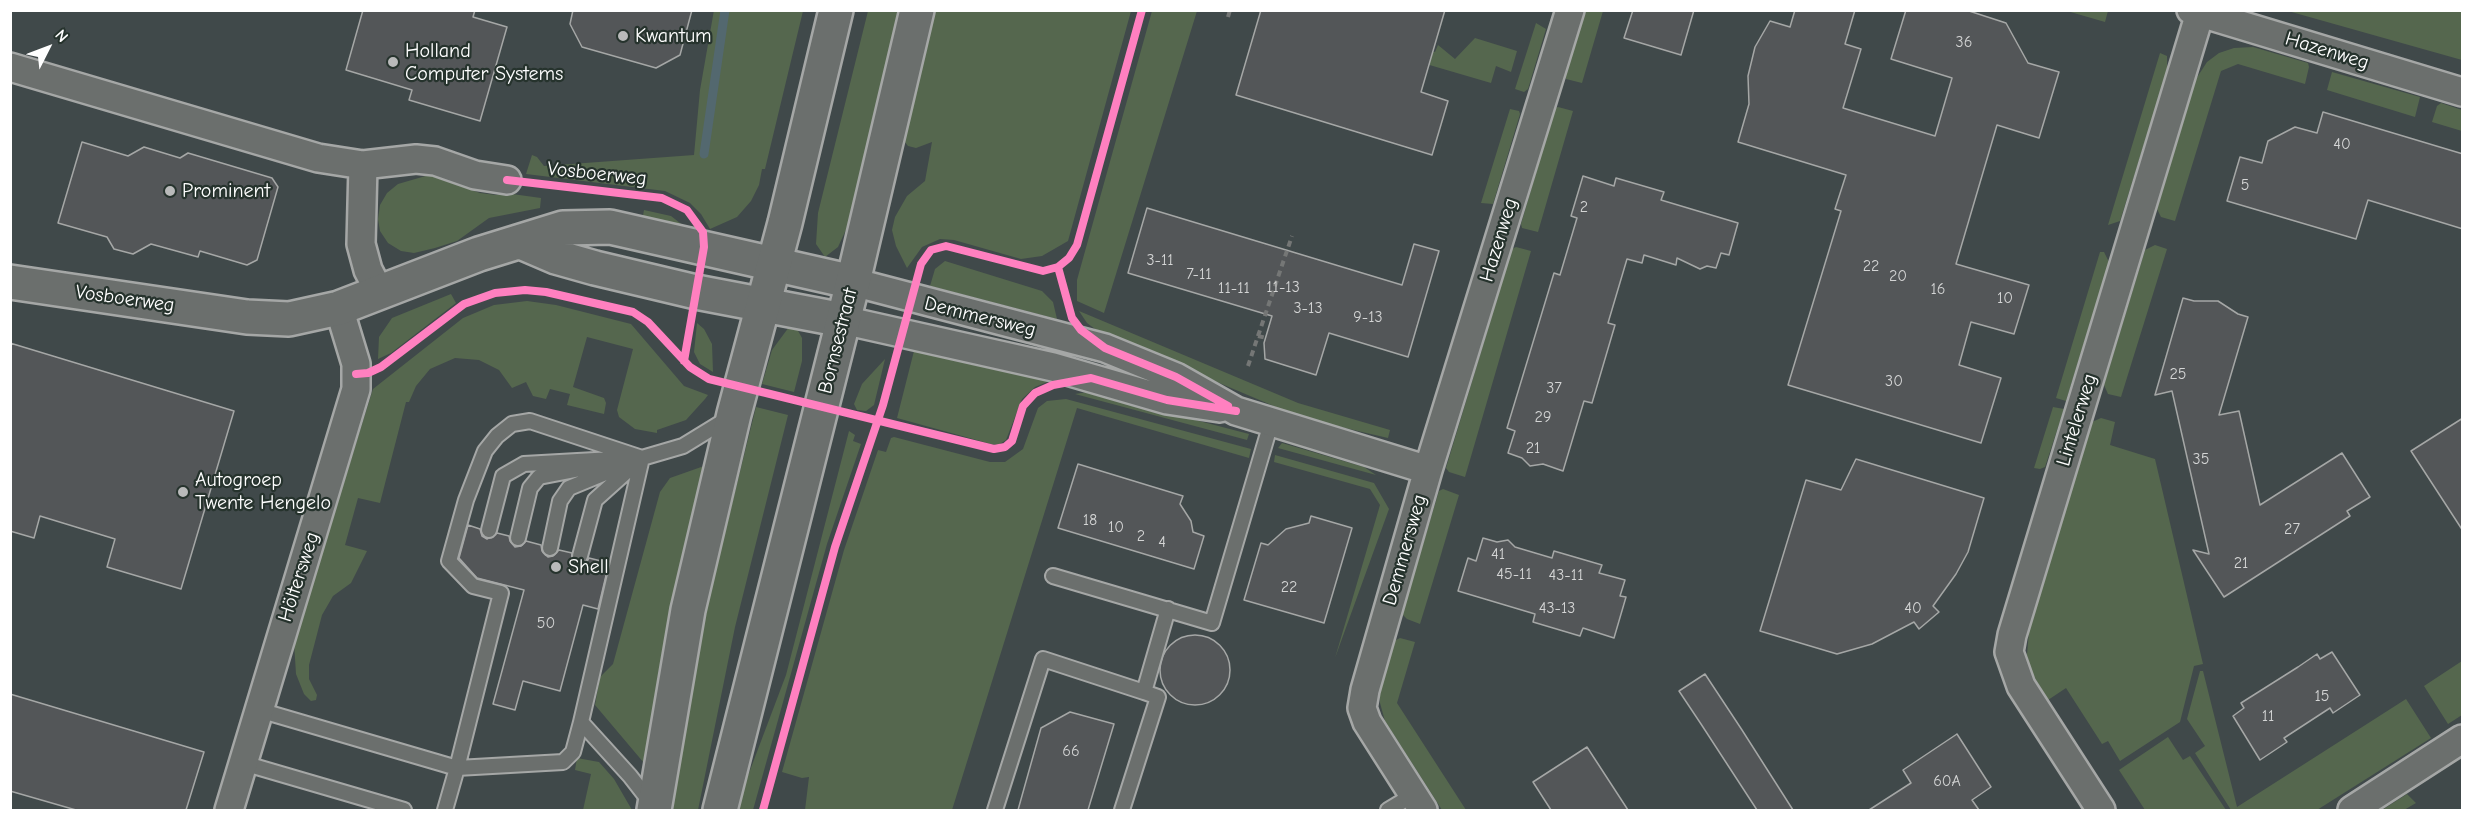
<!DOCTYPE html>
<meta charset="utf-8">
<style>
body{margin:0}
#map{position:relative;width:2473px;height:821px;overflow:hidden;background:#363b3a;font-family:"Comic Neue",sans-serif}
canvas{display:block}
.frame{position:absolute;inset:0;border:12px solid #fff;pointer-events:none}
.north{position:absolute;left:18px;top:18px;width:60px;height:60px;-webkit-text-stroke:4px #26332d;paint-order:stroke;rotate:48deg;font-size:16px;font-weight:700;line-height:24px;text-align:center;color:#fff}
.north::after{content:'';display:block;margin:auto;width:21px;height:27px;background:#fff;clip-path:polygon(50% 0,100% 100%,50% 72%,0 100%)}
</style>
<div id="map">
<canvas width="2473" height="821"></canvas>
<div class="frame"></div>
<div class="north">N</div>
</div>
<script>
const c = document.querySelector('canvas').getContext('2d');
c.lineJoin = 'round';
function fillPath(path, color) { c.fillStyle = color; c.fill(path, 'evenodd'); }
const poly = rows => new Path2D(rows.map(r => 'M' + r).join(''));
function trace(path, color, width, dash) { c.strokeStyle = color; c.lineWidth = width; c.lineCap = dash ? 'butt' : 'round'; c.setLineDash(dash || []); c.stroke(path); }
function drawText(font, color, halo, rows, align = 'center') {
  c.font = font + ' "Comic Neue",sans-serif'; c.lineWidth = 4.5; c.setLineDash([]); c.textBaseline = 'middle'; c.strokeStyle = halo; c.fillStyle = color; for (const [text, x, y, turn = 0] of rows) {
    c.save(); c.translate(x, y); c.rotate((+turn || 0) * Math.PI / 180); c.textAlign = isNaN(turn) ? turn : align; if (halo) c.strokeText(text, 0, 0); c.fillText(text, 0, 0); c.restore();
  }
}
fillPath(poly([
 [10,11,2462,11,2462,810,11,810]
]), '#40494a');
fillPath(poly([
 [714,10,803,11,765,169,762,169,759,185,751,201,737,217,710,229,701,214,690,203,665,191,526,174,532,155,537,157,544,166,694,155,700,90],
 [1585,10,1603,11,1582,83,1566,79,1565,76],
 [868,11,899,11,850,221,838,247,825,257,816,244,818,213],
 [935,11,1131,11,1068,241,1042,256,1021,259,954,240,940,239,922,247,907,268,896,246,892,230,895,217,907,196,925,181,932,142,916,148,908,146,904,141],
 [1152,11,1197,11,1104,313,1077,301,1077,280],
 [2067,11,2108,10,2108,11,2105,22],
 [2288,11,2462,11,2462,60],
 [1536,23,1546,29,1528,89,1524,92,1515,89],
 [1475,38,1517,51,1511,72,1496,66,1491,83,1409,59,1412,46,1435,52,1438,45,1455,59],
 [2253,47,2308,63,2309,67,2305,84,2238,64,2221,71,2175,221,2161,217,2157,209,2196,79,2207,62,2219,53,2234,48],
 [2160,53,2167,56,2167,71,2120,221,2108,225],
 [2332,72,2420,97,2415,117,2327,90],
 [2441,103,2462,110,2462,131,2432,122,2437,106],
 [1558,107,1573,111,1538,232,1522,228,1521,224,1555,108],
 [1510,109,1519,111,1520,114,1493,204,1481,203],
 [429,175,480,193,496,195,512,191,512,194,541,198,540,208,489,218,457,241,435,248,414,253,401,251,388,243,380,231,378,219,380,205,387,193,398,184],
 [644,210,671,216,689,230,642,221],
 [2155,245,2167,249,2121,397,2108,394,2104,385,2145,250],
 [1516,247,1531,251,1465,477,1449,472,1446,468,1512,249],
 [2100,252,2104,252,2109,262,2066,401,2056,398],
 [945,261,1042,291,1053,302,1057,319,930,286,935,269],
 [451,294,456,303,391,353,378,359,379,337,392,318],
 [527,301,556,305,631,324,684,386,708,395,705,399,686,420,657,430,657,433,635,429,619,417,617,410,633,349,587,337,573,387,604,398,606,403,604,414,567,405,570,394,550,389,546,399,533,396,526,382,512,388,499,370,479,360,455,358,430,369,416,386,409,402,406,402,380,503,358,498,345,545,367,551,351,583,333,596,322,615,309,665,309,679,317,695,316,700,311,701,304,694,296,674,294,642,373,389,463,318,494,305],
 [1079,311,1298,403,1390,430,1388,438,1302,418,1099,332,1087,323],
 [697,323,704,329,712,344,713,372,700,364,694,352],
 [789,327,796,327,802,338,802,361,794,392,762,384,772,350],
 [919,350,1052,380,1035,387,1022,399,1006,440,998,445,991,444,897,418,914,351],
 [885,359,874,405,866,411,857,410,854,404,862,384],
 [1088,392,1249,434,1247,440,1075,394],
 [1066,399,1251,449,1249,458,1077,408,952,810,805,810,809,777,802,778,782,772,844,550,878,450,886,452,891,438,894,437,990,462,1005,462,1023,449,1038,408,1047,401],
 [756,407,788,415,735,627,698,810,673,810,688,682],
 [2053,407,2064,409,2045,467,2040,469,2034,468],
 [2101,418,2115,422,2110,445,2155,459,2203,664,2194,666,2180,722,2120,761,2108,741,2102,744,2066,688,2048,700,2033,675,2027,655,2029,631,2092,422],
 [849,431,855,435,853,441,861,444,827,544,753,810,735,810,786,675],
 [1282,443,1364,467,1376,475,1278,448],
 [1275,455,1374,483,1389,509,1335,658,1380,505,1370,489,1274,462],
 [704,466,659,670,644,763,595,705,600,677,613,664,660,492,670,478],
 [1443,489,1459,495,1420,624,1407,619,1402,614,1439,491],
 [1400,638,1415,642,1397,703,1466,810,1442,810,1385,721,1380,703,1380,685,1394,641],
 [2462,661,2462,715,2448,724,2424,686],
 [2200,671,2203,671,2237,807,2406,699,2431,738,2317,810,2231,810,2195,753,2205,746,2187,719],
 [2168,737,2183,760,2190,756,2226,810,2145,810,2119,770],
 [577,758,599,762,614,779,632,810,583,810,591,774,575,770],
 [2407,794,2416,803,2404,810,2382,810]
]), '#55674e');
trace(poly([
 [704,154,725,10]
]), '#53686f', 9);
const building = poly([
 [363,10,475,10,473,17,507,27,480,121,409,100,412,90,346,70,363,10],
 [573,10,692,10,680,55,656,68,582,47,570,24,573,10],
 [1261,10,1445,10,1421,92,1448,101,1432,155,1236,95,1261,10],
 [1633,10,1694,10,1681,55,1624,38,1633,10],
 [1795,10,1855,10,1845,44,1861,49,1843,108,1935,136,1952,78,1891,59,1906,10,1966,10,2006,23,2028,63,2059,72,2039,138,1997,125,1956,264,2029,285,2014,334,1971,322,1959,365,2001,378,1981,443,1788,385,1841,211,1835,209,1846,175,1738,142,1749,104,1748,76,1755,47,1770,21,1790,27,1795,10],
 [2323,112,2463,154,2463,229,2368,200,2356,239,2227,201,2240,157,2262,163,2268,141,2295,127,2317,133,2323,112],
 [82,142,128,156,144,147,180,158,188,153,272,178,278,187,257,260,247,265,200,251,198,257,151,244,133,254,114,249,107,237,58,223,82,142],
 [1583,176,1614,186,1616,178,1664,192,1661,200,1738,223,1729,255,1721,253,1716,268,1707,266,1700,269,1677,258,1676,265,1644,255,1642,263,1627,259,1608,323,1615,325,1592,403,1584,401,1563,471,1543,464,1530,466,1522,458,1508,453,1515,431,1507,428,1554,273,1560,275,1577,218,1571,216,1583,176],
 [1147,208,1402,285,1414,244,1439,251,1408,357,1329,333,1316,375,1265,359,1264,343,1272,316,1128,273,1147,208],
 [2183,298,2194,301,2218,301,2238,314,2248,317,2219,415,2239,411,2260,505,2342,453,2370,497,2347,511,2350,516,2224,597,2193,550,2209,554,2172,391,2155,395,2183,298],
 [10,343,234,411,181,589,107,567,115,539,40,516,34,538,10,531,10,343],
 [2463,418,2463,531,2411,451,2463,418],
 [1856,459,1984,498,1968,552,1956,574,1933,606,1939,612,1919,629,1914,622,1872,644,1837,654,1760,631,1806,480,1841,490,1856,459],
 [1078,464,1183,496,1180,504,1191,521,1193,532,1204,536,1194,569,1058,528,1078,464],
 [1311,516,1352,528,1324,623,1244,600,1261,543,1268,545,1286,529,1309,523,1311,516],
 [468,525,480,529,482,536,487,539,497,533,509,536,510,541,515,547,521,546,526,541,541,545,542,551,548,557,553,556,559,550,572,553,572,559,578,565,586,563,589,558,609,563,598,609,583,605,560,691,523,681,515,710,493,704,524,590,477,578,459,558,468,525],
 [1483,538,1497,542,1508,540,1515,547,1552,558,1554,551,1602,565,1599,573,1625,580,1620,596,1626,597,1614,638,1583,628,1580,636,1533,622,1535,614,1458,591,1468,558,1476,561,1483,538],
 '1160 670a35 35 0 1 1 70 0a35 35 0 1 1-70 0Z',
 [2332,652,2360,695,2333,713,2330,708,2284,738,2287,742,2260,760,2233,716,2244,708,2241,703,2298,667,2317,654,2320,659,2332,652],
 [1705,674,1742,730,1793,810,1757,810,1701,724,1679,691,1705,674],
 [10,694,204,752,186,810,76,810,10,791,10,694],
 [1070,712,1114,724,1088,810,1018,810,1041,728,1070,712],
 [1957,734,1991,787,1972,800,1979,810,1869,810,1911,783,1903,770,1957,734],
 [1587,747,1628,810,1551,810,1533,782,1587,747]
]);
fillPath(building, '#535658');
trace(building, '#a5a7a6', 1.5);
const service = poly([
 [489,530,503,476,524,464,631,458],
 [518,538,530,488,539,477,596,466],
 [550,548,560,501,569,488,632,462],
 [580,556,595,500,634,465],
 [1053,576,1212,623,1271,423],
 [259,710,457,768,445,810],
 [581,722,573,752,563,762,457,768,501,593,473,586,449,561,466,500,485,451,497,436,512,424,530,421,642,458],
 [243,763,404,810],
 [651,803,630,776,581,722,642,458,683,446,727,419],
 [995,810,1043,659,1144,692,1168,609],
 [1122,810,1158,697,1144,692],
 [1388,810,1413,795]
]);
const minor = poly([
 [2191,10,2462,92],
 [10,67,318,158,363,165,416,159,435,161,475,175,507,180],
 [363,165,361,244,368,270,380,293],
 [853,282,1105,348,1176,377,1236,411,1428,470,1365,690,1362,708,1367,722,1423,810],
 [843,320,1053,367,1167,400,1220,408],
 [1428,470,1570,10],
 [229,810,356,389,356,364,339,308],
 [2101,810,2021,686,2009,652,2012,635,2200,13],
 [2352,810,2462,739]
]);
const tertiary = poly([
 [521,242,556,257,595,268,696,292,843,320],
 [10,282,247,317,289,319,339,308,479,254,563,228,610,227,853,282]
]);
const primary = poly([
 [654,810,688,610,734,414,785,223,836,10],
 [720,810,853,282,917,10]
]);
trace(service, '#a5a7a6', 18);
trace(minor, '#a5a7a6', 32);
trace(tertiary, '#a5a7a6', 38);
trace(primary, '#a5a7a6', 38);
trace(poly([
 [1228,17,1230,10],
 [1258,336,1292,236],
 [1248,366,1258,336,1266,338]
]), '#757776', 4, [6, 4.5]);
trace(service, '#6b6f6d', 14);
trace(minor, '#6b6f6d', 27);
trace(tertiary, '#6b6f6d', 33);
trace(primary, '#6b6f6d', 33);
trace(poly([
 [507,180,662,198,687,210,703,232,704,247,684,361],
 [1058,267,1072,318,1081,330,1105,348,1176,377,1228,406],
 [356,374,368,373,381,367,464,304,495,293,525,290,546,292,633,312,648,322,690,367,709,379,994,449,1005,447,1012,441,1023,406,1035,393,1053,385,1091,378,1167,400,1236,411],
 [763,810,835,547,883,405,921,264,931,250,946,246,1043,271,1058,267,1069,258,1077,245,1142,10]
]), '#ff80c0', 8);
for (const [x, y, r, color] of [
 [623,36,6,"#b9baba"],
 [393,62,6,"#b9baba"],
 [170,191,6,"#b9baba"],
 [183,492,6,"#b9baba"],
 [556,567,6,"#b9baba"]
]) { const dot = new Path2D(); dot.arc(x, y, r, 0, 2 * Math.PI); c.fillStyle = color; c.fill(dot); trace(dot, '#26332d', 2); }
drawText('16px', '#d4d5d5', null, [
 ["36",1964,42],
 ["40",2342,144],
 ["5",2245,185],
 ["2",1584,207],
 ["3-11",1160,260],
 ["22",1871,266],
 ["7-11",1199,274],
 ["20",1898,276],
 ["11-13",1283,287],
 ["11-11",1234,288],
 ["16",1938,289],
 ["10",2005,298],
 ["3-13",1308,308],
 ["9-13",1368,317],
 ["25",2178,374],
 ["30",1894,381],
 ["37",1554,388],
 ["29",1543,417],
 ["21",1533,448],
 ["35",2201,459],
 ["18",1090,520],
 ["10",1116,527],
 ["27",2292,529],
 ["2",1141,536],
 ["4",1162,542],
 ["41",1498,554],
 ["21",2241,563],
 ["45-11",1514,574],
 ["43-11",1566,575],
 ["22",1289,587],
 ["43-13",1557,608],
 ["40",1913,608],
 ["50",546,623],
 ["15",2322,696],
 ["11",2268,716],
 ["66",1071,751],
 ["60A",1947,781]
]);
drawText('20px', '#fff', '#26332d', [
 ["Kwantum",635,36],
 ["Holland",405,51],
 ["Computer Systems",405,74],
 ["Prominent",182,191],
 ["Autogroep",195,480],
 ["Twente Hengelo",195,503],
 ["Shell",568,567]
], 'left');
drawText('20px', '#fff', '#26332d', [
 ["Hazenweg",2327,51,17],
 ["Vosboerweg",597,174,6],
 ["Hazenweg",1499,240,-73],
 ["Vosboerweg",125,299,8],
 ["Demmersweg",980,317,14],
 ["Bornsestraat",838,341,-76],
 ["Lintelerweg",2077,420,-73],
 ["Demmersweg",1405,550,-74],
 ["Höltersweg",299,577,-72]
]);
</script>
